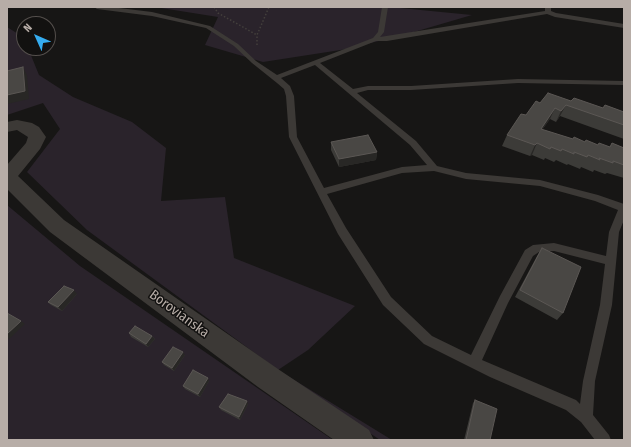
<!DOCTYPE html>
<style>
body{margin:0}
#map{position:relative;width:631px;height:447px;overflow:hidden;background:#171615;font-family:"Fira Sans Condensed",sans-serif}
canvas{display:block}
.frame{position:absolute;inset:0;border:8px solid #b7ada7;pointer-events:none}
.north{position:absolute;left:16px;top:16px;width:40px;height:40px;box-sizing:border-box;background:#121110;border:1px solid #544f4c;border-radius:50%;rotate:315deg;font-size:11px;font-weight:700;line-height:16px;text-align:center;color:#b7ada7}
.north::after{content:'';display:block;margin:auto;width:14px;height:18px;background:#35acef;clip-path:polygon(50% 0,100% 100%,50% 72%,0 100%)}
</style>
<div id="map">
<canvas width="631" height="447"></canvas>
<div class="frame"></div>
<div class="north">N</div>
</div>
<script>
const c = document.querySelector('canvas').getContext('2d');
c.lineJoin = 'round';
function fillPath(path, color) { c.fillStyle = color; c.fill(path, 'evenodd'); }
const poly = rows => new Path2D(rows.map(r => 'M' + r).join(''));
function trace(path, color, width, dash) { c.strokeStyle = color; c.lineWidth = width; c.lineCap = dash ? 'butt' : 'round'; c.setLineDash(dash || []); c.stroke(path); }
function drawText(font, color, halo, rows, align = 'center') {
  c.font = font + ' "Fira Sans Condensed",sans-serif'; c.lineWidth = 3; c.setLineDash([]); c.textBaseline = 'middle'; c.strokeStyle = halo; c.fillStyle = color; for (const [text, x, y, turn = 0] of rows) {
    c.save(); c.translate(x, y); c.rotate((+turn || 0) * Math.PI / 180); c.textAlign = isNaN(turn) ? turn : align; if (halo) c.strokeText(text, 0, 0); c.fillText(text, 0, 0); c.restore();
  }
}
fillPath(poly([
 [155,7,390,7,472,15,414,32,347,49,263,62,205,45,218,17],
 [7,27,23,37,24,48,28,48,39,75,73,97,132,122,166,148,161,201,225,197,234,258,355,306,308,350,278,370,392,440,380,440,278,370,87,230,27,172,60,129,43,103,7,115],
 [7,205,80,266,333,440,7,440]
]), '#2a232b');
trace(poly([
 [214,7,218,13,257,35],
 [257,45,257,35,269,7]
]), '#433f3c', 1.5, [1.5, 2]);
fillPath(poly([
 [94,7,111,7,152,12,210,26,238,44,256,61,277,75,373,38,378,32,382,7,388,7,384,32,380,37,545,11,545,7,551,7,551,11,556,13,624,24,624,28,555,17,547,14,387,41,376,41,320,63,353,89,368,86,411,86,518,79,624,81,624,85,518,83,411,90,368,90,357,93,416,141,437,166,466,173,540,180,598,195,624,204,624,220,619,232,612,305,595,381,593,415,609,435,611,440,595,440,581,422,566,410,490,377,424,344,383,305,338,234,289,137,286,96,284,89,277,83,252,63,234,46,206,28,152,16,97,9,94,7],
 [315,65,410,145,427,165,402,167,324,188,297,137,294,96,290,86,281,78,315,65],
 [434,171,466,179,540,186,595,201,618,210,609,232,606,256,554,243,533,245,525,250,500,296,471,355,432,336,391,297,346,228,327,194,402,173,434,171],
 [554,251,605,264,600,305,583,381,580,404,576,400,482,360,508,303,533,256,539,252,554,251]
]), '#3c3936');
fillPath(poly([
 [17,120,32,123,39,127,46,137,40,149,18,176,64,220,278,369,369,430,374,440,334,440,258,387,50,232,7,189,7,165,26,143,28,137,17,130,7,132,7,122,17,120]
]), '#3c3936');
fillPath(poly([
 [571,101,603,108,605,105,624,112,624,139,560,116,556,122,550,119,542,130,573,139,598,145,610,147,612,143,624,148,624,178,607,173,605,174,594,170,593,172,581,167,580,169,568,164,567,165,556,160,554,162,545,158,544,160,532,155,530,156,502,146,507,135,526,115,540,103],
 [331,142,377,152,376,160,339,167,331,150],
 [542,248,563,313,557,320,515,297,537,256],
 [77,294,62,311,51,305,48,302],
 [129,333,152,336,155,339,148,347,131,337],
 [185,355,174,371,164,365,162,362],
 [209,381,200,397,185,389,183,386],
 [475,400,490,440,464,440,473,403],
 [248,404,240,420,221,410,219,407]
]), '#3c3b38');
fillPath(poly([
 [23,67,27,75,29,99,7,104,7,95],
 [566,105,560,116,556,122,561,111],
 [555,108,550,119,535,140,541,129],
 [537,143,532,155,530,156,535,145],
 [377,152,376,160,339,167,339,159],
 [74,290,77,294,62,311,58,307],
 [21,321,25,324,9,339,7,337,7,334],
 [152,336,155,339,148,347,146,344],
 [183,352,185,355,174,371,172,368],
 [208,378,209,381,200,397,198,394],
 [247,401,248,404,240,420,239,417]
]), '#282725');
const building = poly([
 [23,67,25,91,7,95,7,71,23,67],
 [548,93,571,101,574,98,603,108,605,105,624,112,624,125,566,105,561,111,555,108,541,129,573,139,574,137,585,142,586,140,598,145,599,143,610,147,612,143,624,148,624,165,613,161,613,163,599,158,600,160,588,155,587,157,574,152,574,154,562,149,561,151,551,147,550,149,537,143,535,145,507,135,521,114,526,115,536,101,540,103,548,93],
 [368,135,377,152,339,159,331,142,368,135],
 [542,248,581,267,563,313,520,290,542,248],
 [64,286,74,290,58,307,48,302,64,286],
 [7,313,21,321,7,334,7,313],
 [135,326,152,336,146,344,129,333,135,326],
 [173,347,183,352,172,368,162,362,173,347],
 [193,370,208,378,198,394,183,386,193,370],
 [228,394,247,401,239,417,219,407,228,394],
 [475,400,497,409,490,440,466,440,475,400]
]);
fillPath(building, '#494744');
trace(building, '#5b5754', 1);
drawText('14px', '#b7ada7', '#121110', [
 ["Borovianska",179,314,36]
]);
</script>
